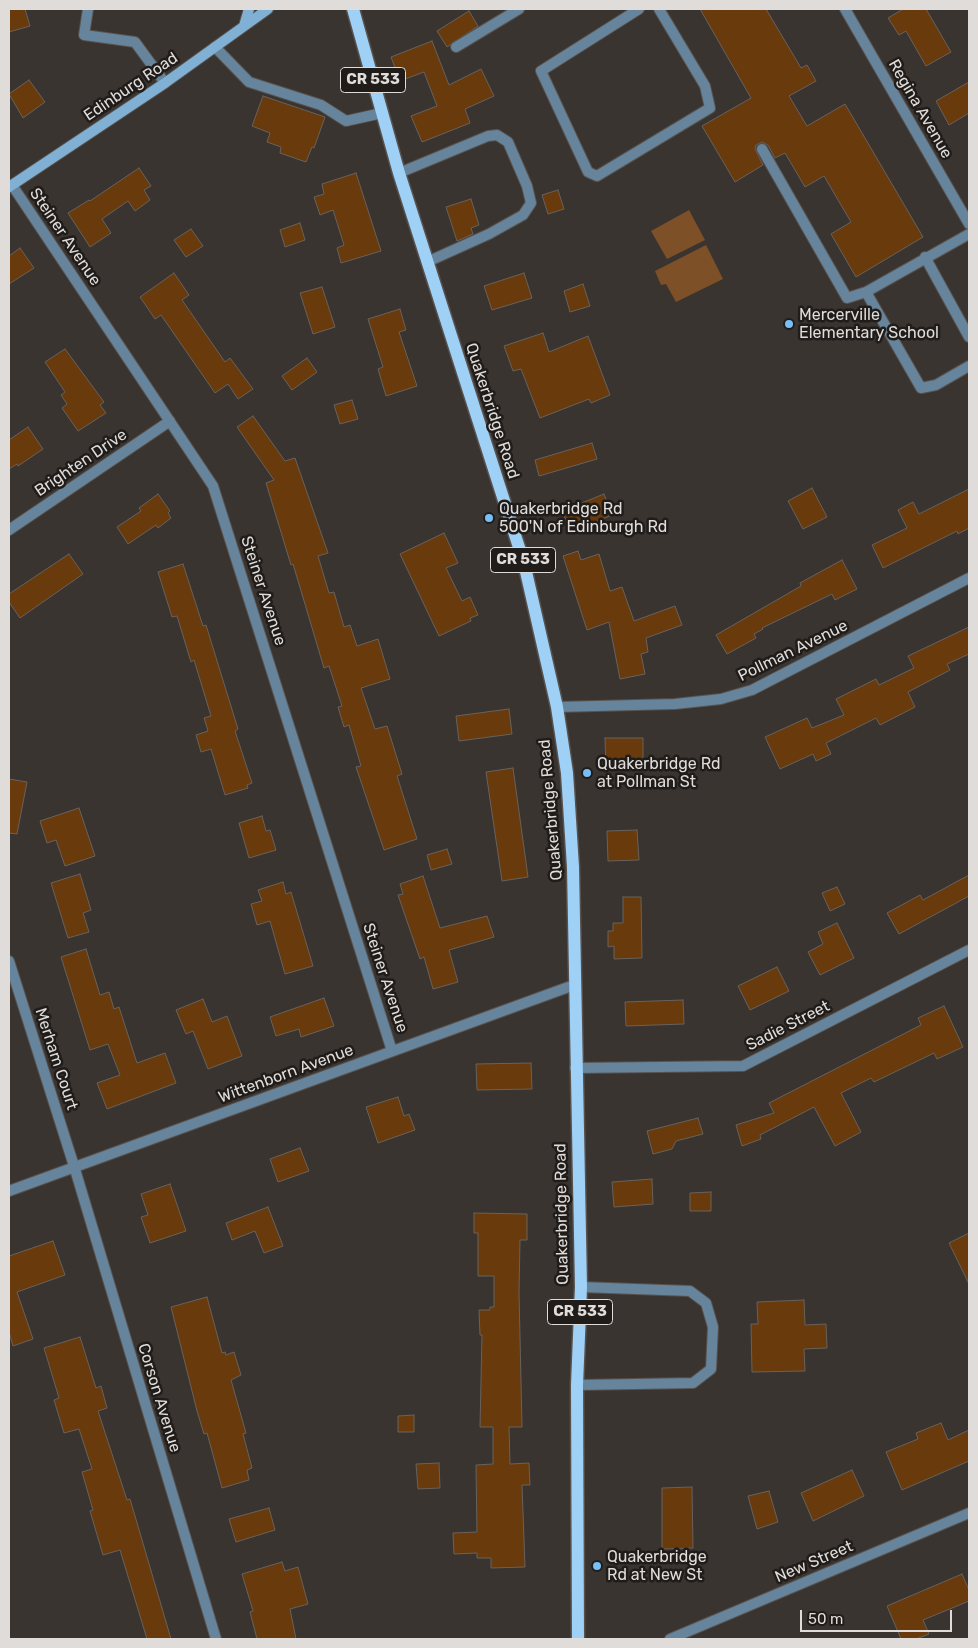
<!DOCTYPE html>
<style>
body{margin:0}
#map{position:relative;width:978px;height:1648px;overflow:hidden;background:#3a3430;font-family:Rubik,sans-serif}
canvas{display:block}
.frame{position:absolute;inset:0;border:10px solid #dfdcd9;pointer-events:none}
.scale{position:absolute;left:800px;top:1610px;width:152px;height:22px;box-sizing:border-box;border:2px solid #dfdcd9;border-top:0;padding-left:6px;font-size:15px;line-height:18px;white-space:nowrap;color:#dfdcd9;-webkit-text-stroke:4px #1f1c1a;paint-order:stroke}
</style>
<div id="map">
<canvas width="978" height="1648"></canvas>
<div class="frame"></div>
<div class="scale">50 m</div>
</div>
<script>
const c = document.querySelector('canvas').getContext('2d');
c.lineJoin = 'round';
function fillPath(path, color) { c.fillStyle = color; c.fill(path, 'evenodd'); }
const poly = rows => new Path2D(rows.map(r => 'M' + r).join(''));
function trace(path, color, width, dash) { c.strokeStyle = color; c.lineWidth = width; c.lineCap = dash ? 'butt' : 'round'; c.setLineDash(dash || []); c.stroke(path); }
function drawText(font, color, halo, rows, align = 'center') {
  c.font = font + ' Rubik,sans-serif'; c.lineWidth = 5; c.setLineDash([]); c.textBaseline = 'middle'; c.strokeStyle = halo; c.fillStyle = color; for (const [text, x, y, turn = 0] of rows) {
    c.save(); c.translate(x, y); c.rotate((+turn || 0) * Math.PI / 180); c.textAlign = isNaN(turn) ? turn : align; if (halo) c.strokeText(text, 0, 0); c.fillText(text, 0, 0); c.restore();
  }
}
fillPath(poly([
 [689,210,705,240,667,259,651,231],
 [706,245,723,279,676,302,666,284,661,285,655,271]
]), '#7d5028');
const building = poly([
 [9,9,25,9,30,26,9,32,9,9],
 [700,9,766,9,801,68,807,65,816,81,789,96,807,126,845,104,923,237,856,277,831,234,851,222,824,176,805,187,785,153,775,158,768,145,762,142,756,145,755,149,763,165,735,182,702,126,751,98,700,9],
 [903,9,926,9,951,52,926,66,906,31,899,35,888,18,903,9],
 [469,11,478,26,447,47,437,31,469,11],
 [432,41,449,85,481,69,494,96,465,109,470,123,422,142,411,116,437,106,424,72,400,81,391,57,432,41],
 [29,80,45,102,23,118,9,94,29,80],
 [969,82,969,113,949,125,936,101,969,82],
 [263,96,325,117,314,148,312,147,306,162,280,153,281,147,267,142,270,133,252,126,263,96],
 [139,168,151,186,144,190,150,200,135,211,128,201,102,219,111,233,90,247,68,213,89,200,90,201,139,168],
 [356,173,381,251,341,263,337,248,344,245,333,210,320,215,314,197,324,194,322,184,356,173],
 [558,190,564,209,548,214,542,195,558,190],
 [471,199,479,225,471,228,473,234,457,241,446,207,471,199],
 [300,223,305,240,285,247,280,230,300,223],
 [191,229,203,246,186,257,174,240,191,229],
 [20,248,34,268,9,284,9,256,20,248],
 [174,273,189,295,182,300,225,362,230,358,253,389,238,399,228,384,215,393,161,315,155,319,140,297,174,273],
 [524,273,532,298,492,310,484,286,524,273],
 [583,284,590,306,570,312,564,291,583,284],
 [322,287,335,327,313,334,300,293,322,287],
 [400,309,406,330,399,332,417,386,386,396,378,369,383,367,368,319,400,309],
 [543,333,549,352,588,336,610,395,591,403,589,399,540,418,521,369,513,371,504,346,543,333],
 [65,349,104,402,100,405,106,413,78,431,62,408,67,404,61,395,65,392,45,362,65,349],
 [307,358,317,372,292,390,282,376,307,358],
 [352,400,358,419,340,424,334,405,352,400],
 [253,416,285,461,295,458,328,553,318,556,329,593,334,592,344,627,350,625,357,646,378,639,390,679,361,688,375,729,387,726,402,774,397,776,417,839,384,850,356,767,361,766,349,725,344,727,338,707,342,706,329,666,324,668,293,564,291,565,266,483,274,480,237,427,253,416],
 [28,427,43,449,18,466,17,464,9,469,9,440,28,427],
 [592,443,597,459,539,476,535,460,592,443],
 [812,488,827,517,803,529,788,501,812,488],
 [969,489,969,528,958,534,957,531,883,568,872,545,907,528,898,510,913,502,919,514,969,489],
 [158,494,170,511,168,513,171,518,158,528,156,525,128,544,117,527,141,511,139,508,158,494],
 [604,494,612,515,571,532,562,511,604,494],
 [444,533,458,563,446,568,462,601,470,597,478,615,470,618,471,621,439,636,400,554,444,533],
 [578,551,581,560,599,554,610,591,622,587,634,621,675,606,682,625,646,638,648,652,641,654,645,674,620,679,609,622,587,630,563,556,578,551],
 [69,554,83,574,20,618,9,602,9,594,69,554],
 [842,560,857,589,835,600,832,594,762,628,763,629,754,634,756,638,727,654,716,635,801,586,800,583,842,560],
 [183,564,203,626,206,625,238,729,235,731,252,783,247,785,248,788,225,795,211,749,201,752,196,735,208,731,204,718,211,716,194,660,191,662,177,616,172,617,158,572,183,564],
 [969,627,969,654,947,664,950,670,908,692,915,707,880,725,876,718,826,743,831,754,816,761,813,754,780,769,765,737,807,718,812,728,844,715,836,699,876,679,879,685,914,668,908,656,969,627],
 [509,709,512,734,459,741,456,716,509,709],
 [605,738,643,738,643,768,606,769,605,738],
 [513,768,528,877,502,881,486,772,513,768],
 [9,779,27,782,17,834,9,833,9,779],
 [79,808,95,856,65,866,56,840,47,843,40,821,79,808],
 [262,816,266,831,270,830,276,850,249,858,239,823,262,816],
 [637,830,639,860,608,861,607,831,637,830],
 [447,849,452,864,431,870,427,855,447,849],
 [80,874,91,910,83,913,89,932,68,938,51,883,80,874],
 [969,875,969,896,899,934,887,913,920,895,923,900,969,875],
 [423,876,440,928,487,916,494,937,449,950,458,982,433,989,424,957,420,959,398,895,403,894,400,884,423,876],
 [283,882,286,894,291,892,313,966,285,974,270,921,257,925,251,904,262,901,258,890,283,882],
 [837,887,845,904,830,911,822,893,837,887],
 [623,897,641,897,642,958,614,959,614,946,608,947,608,931,613,931,613,923,623,923,623,897],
 [837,923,854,958,820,975,808,952,823,944,818,932,837,923],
 [86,949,100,995,109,992,114,1009,119,1007,137,1063,165,1053,176,1083,107,1109,97,1083,120,1075,108,1044,90,1050,61,957,86,949],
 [777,967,789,991,750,1010,738,986,777,967],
 [324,998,334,1026,301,1037,299,1029,276,1036,270,1017,324,998],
 [203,999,212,1022,227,1016,242,1056,208,1069,193,1031,186,1034,176,1010,203,999],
 [683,1000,684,1024,626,1026,625,1002,683,1000],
 [944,1006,963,1047,937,1059,934,1053,874,1082,871,1078,841,1093,861,1132,835,1146,814,1107,760,1135,761,1139,742,1146,736,1125,774,1113,769,1103,921,1025,918,1018,944,1006],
 [531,1063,532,1089,477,1090,476,1064,531,1063],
 [398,1097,404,1116,409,1114,415,1130,378,1143,366,1107,398,1097],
 [698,1118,703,1134,676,1141,672,1149,653,1154,647,1131,698,1118],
 [300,1148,309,1171,278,1182,270,1159,300,1148],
 [652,1179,653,1204,614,1207,612,1182,652,1179],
 [170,1184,186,1231,150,1243,141,1217,148,1215,141,1194,170,1184],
 [711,1192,711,1211,690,1211,690,1193,711,1192],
 [268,1207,283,1246,264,1253,255,1231,232,1240,226,1223,268,1207],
 [474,1213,527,1214,527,1240,520,1240,519,1293,522,1427,509,1427,510,1464,529,1463,530,1485,522,1485,525,1567,491,1568,491,1558,477,1558,477,1553,454,1554,453,1533,477,1532,476,1465,493,1464,493,1427,480,1427,482,1335,480,1335,479,1310,490,1310,490,1307,494,1307,494,1276,478,1276,478,1233,474,1233,474,1213],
 [969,1233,969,1284,949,1243,969,1233],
 [53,1241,65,1275,17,1292,33,1339,13,1346,9,1332,9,1256,53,1241],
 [207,1297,222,1353,225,1352,226,1355,234,1352,241,1375,231,1380,246,1433,243,1434,252,1468,247,1470,249,1480,222,1488,207,1433,204,1434,197,1411,171,1307,207,1297],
 [804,1300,805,1325,826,1324,827,1348,804,1349,805,1371,752,1372,751,1324,758,1324,757,1302,804,1300],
 [80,1337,96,1388,101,1386,107,1408,98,1411,127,1500,130,1499,171,1639,147,1639,120,1550,103,1555,90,1511,93,1510,82,1472,92,1469,79,1429,64,1433,54,1400,59,1398,44,1348,80,1337],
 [414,1415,414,1432,398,1432,398,1416,414,1415],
 [941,1423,948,1440,969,1430,969,1461,902,1490,886,1452,918,1439,916,1433,941,1423],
 [439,1463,440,1488,418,1489,416,1464,439,1463],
 [852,1470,864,1496,813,1521,801,1493,852,1470],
 [692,1487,693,1548,662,1549,662,1488,692,1487],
 [769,1491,778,1522,757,1529,748,1496,769,1491],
 [269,1508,275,1530,236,1542,229,1519,269,1508],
 [282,1562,285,1571,298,1567,308,1604,290,1609,296,1639,257,1639,250,1612,253,1611,242,1574,282,1562],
 [962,1574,969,1590,969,1601,923,1620,929,1634,916,1639,901,1639,887,1606,962,1574]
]);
fillPath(building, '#693a0b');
trace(building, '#68625d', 1);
const service = poly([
 [88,9,84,35,135,42,165,83],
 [639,9,541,71,588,172,597,176,710,108,705,86,659,9],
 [215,47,249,82,321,105,346,121,382,113],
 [456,47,519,9],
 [762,149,847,298,866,292],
 [399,173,488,136,497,135,508,142,527,186,531,203,523,215,489,234,427,262],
 [969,234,866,292,921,388,936,385,969,366],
 [925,257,969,337],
 [577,1385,693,1383,711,1369,713,1327,706,1303,690,1291,581,1287]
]);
const minor = poly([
 [845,9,969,224],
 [12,185,213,486,392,1051],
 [9,530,170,421],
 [557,707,675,704,721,699,752,690,969,578],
 [9,961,74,1166,216,1639],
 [575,1068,743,1066,969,950],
 [9,1191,574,985],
 [670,1639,969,1513]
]);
const secondary = poly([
 [244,26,249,9],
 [9,187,165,83,268,9]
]);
const primary = poly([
 [353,9,399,173,524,563,557,707,567,773,573,867,581,1287,577,1385,578,1639]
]);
trace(service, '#58524e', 12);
trace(minor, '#58524e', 12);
trace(secondary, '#58524e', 12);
trace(primary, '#58524e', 15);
trace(service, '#66849b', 10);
trace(minor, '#66849b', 10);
trace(secondary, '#80b0d4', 10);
trace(primary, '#9fd0f6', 12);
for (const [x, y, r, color] of [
 [789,324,5,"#76c0f7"],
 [489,518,5,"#76c0f7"],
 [587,773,5,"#76c0f7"],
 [597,1566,5,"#76c0f7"]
]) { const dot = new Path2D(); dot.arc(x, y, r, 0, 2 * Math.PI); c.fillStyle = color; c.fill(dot); trace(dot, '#1f1c1a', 2); }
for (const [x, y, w] of [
 [373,80,65],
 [523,560,65],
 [580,1312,65]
]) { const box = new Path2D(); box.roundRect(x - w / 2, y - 12.5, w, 25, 4); c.fillStyle = '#1f1c1a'; c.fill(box); trace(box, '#dfdcd9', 1); }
drawText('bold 15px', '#dfdcd9', null, [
 ["CR 533",373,80],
 ["CR 533",523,560],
 ["CR 533",580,1312]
]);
drawText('16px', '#dfdcd9', '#1f1c1a', [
 ["Edinburg Road",131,87,-34],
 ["Regina Avenue",920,109,60],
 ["Steiner Avenue",65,237,56],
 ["Quakerbridge Road",492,411,72],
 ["Brighten Drive",81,463,-34],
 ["Steiner Avenue",263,591,72],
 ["Pollman Avenue",793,651,-26],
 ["Quakerbridge Road",551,810,-95],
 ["Steiner Avenue",385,978,72],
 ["Sadie Street",788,1026,-27],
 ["Merham Court",56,1059,72],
 ["Wittenborn Avenue",286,1074,-20],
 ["Quakerbridge Road",562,1214,-91],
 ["Corson Avenue",159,1398,73],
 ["New Street",814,1562,-23]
]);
drawText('16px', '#dfdcd9', '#1f1c1a', [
 ["Mercerville",799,315],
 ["Elementary School",799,333],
 ["Quakerbridge Rd",499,509],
 ["500'N of Edinburgh Rd",499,527],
 ["Quakerbridge Rd",597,764],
 ["at Pollman St",597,782],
 ["Quakerbridge",607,1557],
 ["Rd at New St",607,1575]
], 'left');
</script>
